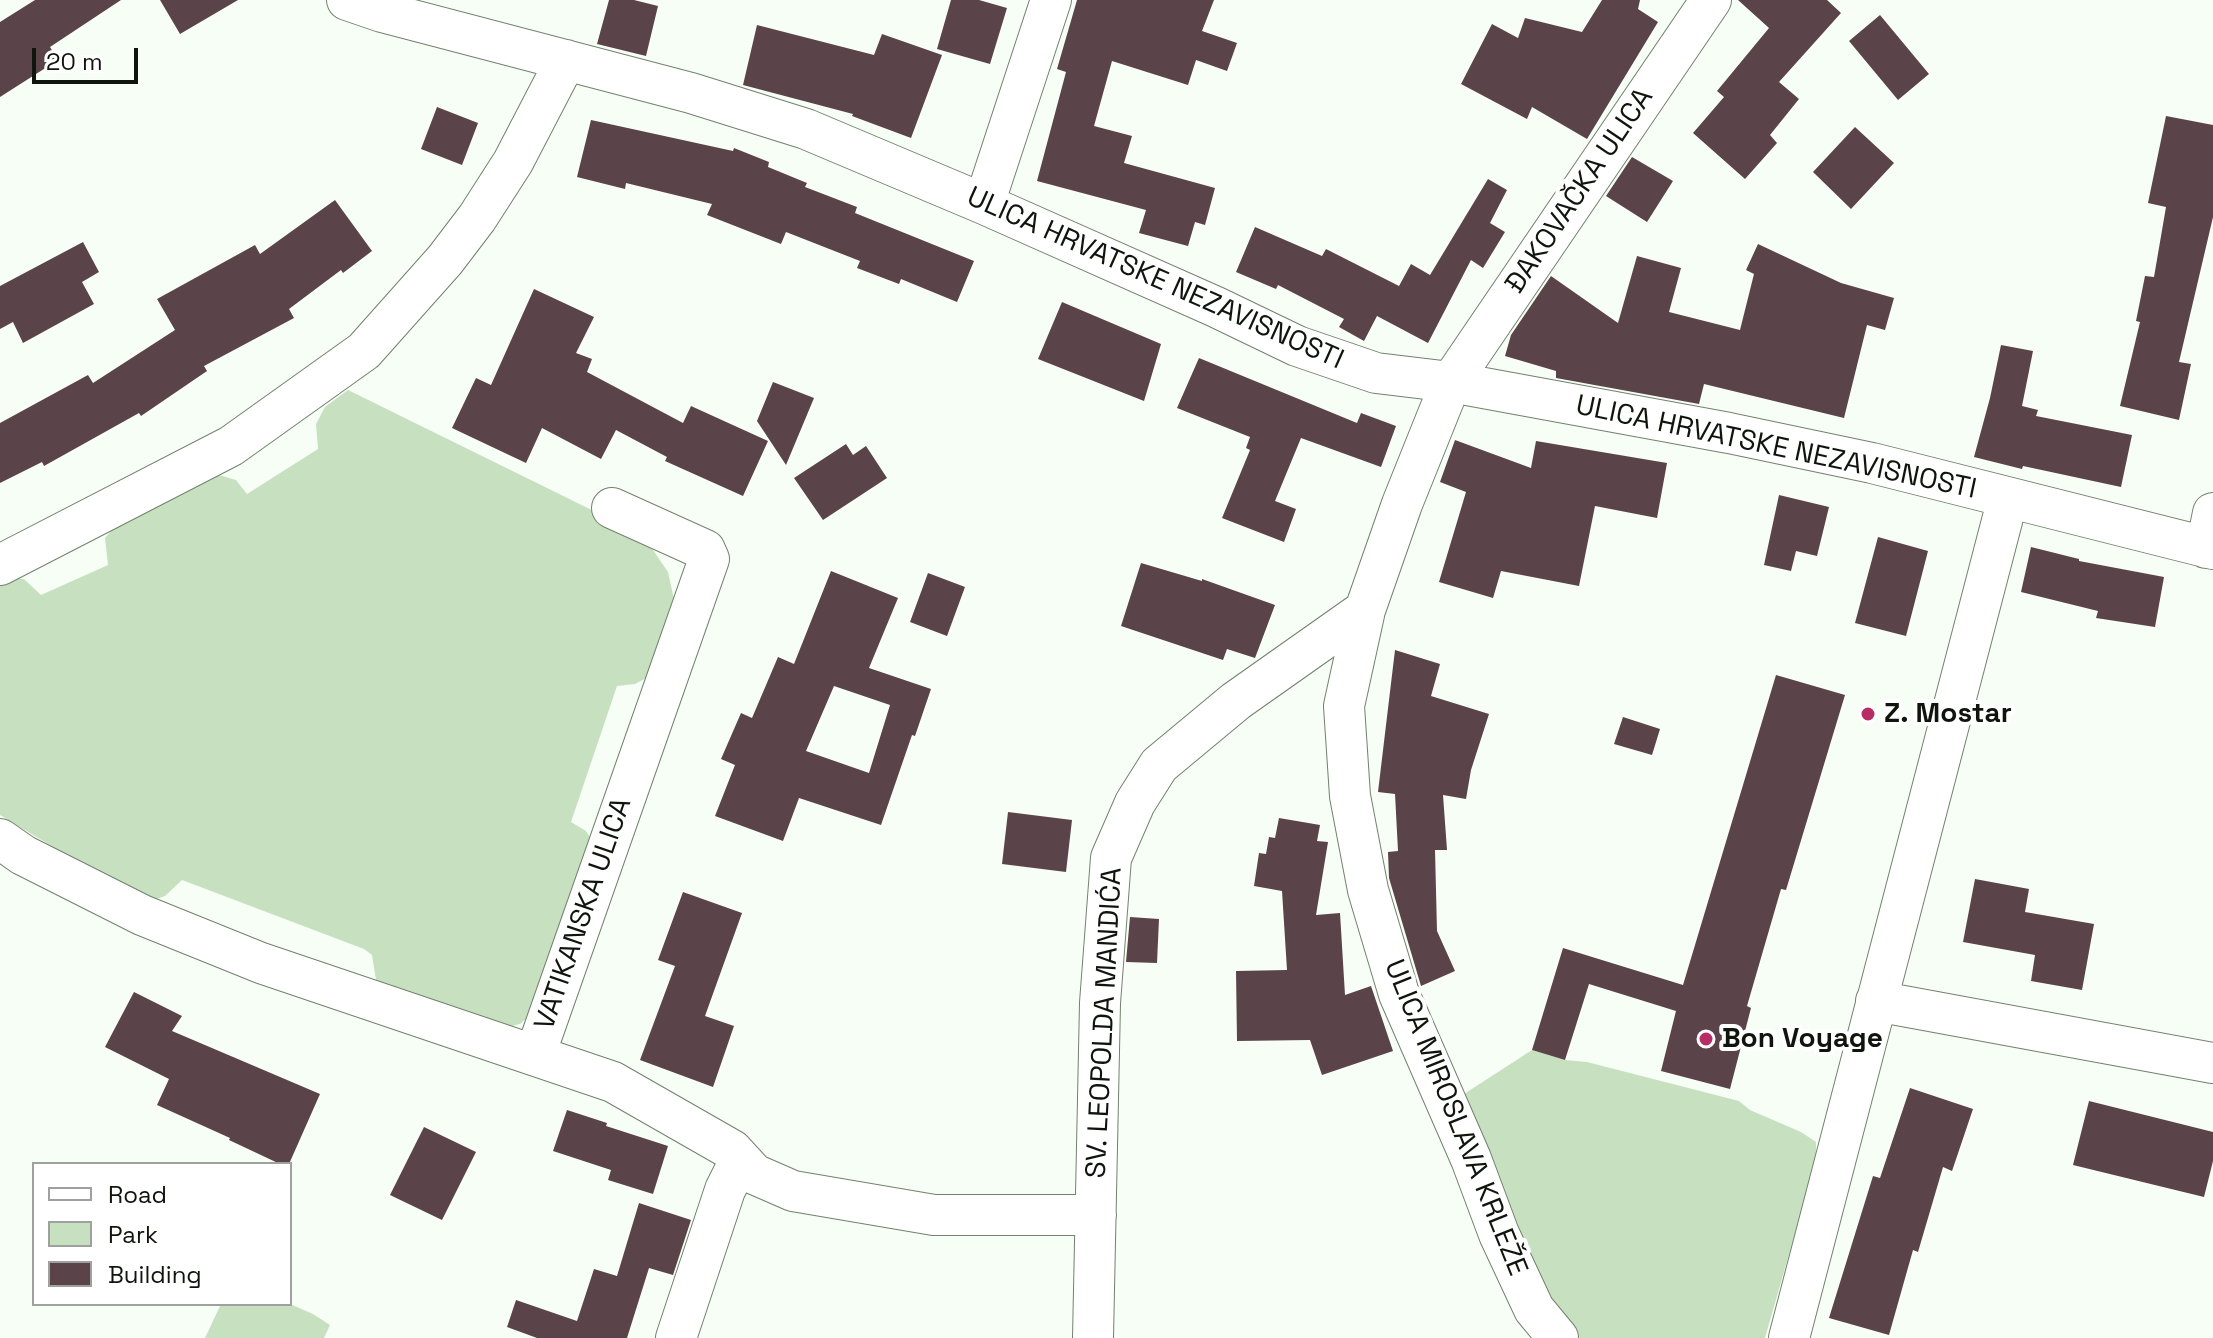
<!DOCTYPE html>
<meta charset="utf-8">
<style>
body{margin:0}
#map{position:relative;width:2213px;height:1338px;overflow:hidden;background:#f7fef5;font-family:"Space Grotesk",sans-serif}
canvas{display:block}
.legend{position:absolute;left:32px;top:1162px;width:260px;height:144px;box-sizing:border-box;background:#fff;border:2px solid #9fa19e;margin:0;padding:10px 14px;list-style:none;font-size:24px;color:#0f150d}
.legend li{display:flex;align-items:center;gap:16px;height:40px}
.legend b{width:40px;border:2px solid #9fa19e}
.scale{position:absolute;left:32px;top:48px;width:106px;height:36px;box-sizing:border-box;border:4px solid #0f150d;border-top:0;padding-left:10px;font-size:24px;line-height:28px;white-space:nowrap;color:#0f150d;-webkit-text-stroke:6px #fff;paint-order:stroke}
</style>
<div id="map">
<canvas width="2213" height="1338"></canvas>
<ul class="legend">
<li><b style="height:10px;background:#fff"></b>Road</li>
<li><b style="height:22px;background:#c7e1c0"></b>Park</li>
<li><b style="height:22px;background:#5b434a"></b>Building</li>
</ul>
<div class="scale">20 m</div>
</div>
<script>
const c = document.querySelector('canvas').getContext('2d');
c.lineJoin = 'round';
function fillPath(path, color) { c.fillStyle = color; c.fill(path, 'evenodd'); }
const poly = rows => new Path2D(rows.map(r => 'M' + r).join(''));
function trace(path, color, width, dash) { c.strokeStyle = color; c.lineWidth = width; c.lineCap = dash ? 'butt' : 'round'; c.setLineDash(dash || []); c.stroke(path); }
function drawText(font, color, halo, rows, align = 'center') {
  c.font = font + ' "Space Grotesk",sans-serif'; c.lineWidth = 8; c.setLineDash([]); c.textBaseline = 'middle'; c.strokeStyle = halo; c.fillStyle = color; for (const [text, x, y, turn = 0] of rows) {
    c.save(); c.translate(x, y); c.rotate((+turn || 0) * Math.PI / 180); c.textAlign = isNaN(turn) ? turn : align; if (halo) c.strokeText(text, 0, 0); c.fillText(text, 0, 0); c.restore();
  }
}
fillPath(poly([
 [348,390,608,518,651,547,668,572,675,604,656,673,635,684,617,686,571,822,586,831,594,844,540,1007,520,1024,505,1028,384,990,376,980,372,955,364,949,182,880,165,896,154,900,128,892,0,815,0,584,12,578,24,579,41,595,108,565,105,538,116,525,219,475,236,480,247,494,318,449,316,424,325,407],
 [1532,1050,1565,1060,1587,1062,1739,1101,1750,1110,1801,1132,1816,1142,1816,1160,1765,1338,1580,1338,1568,1328,1536,1273,1464,1094],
 [221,1304,290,1304,313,1314,330,1325,324,1338,205,1338]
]), '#c7e1c0');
fillPath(poly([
 [35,0,121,0,50,47,58,60,0,97,0,22],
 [160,0,238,0,180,34],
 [609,0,634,0,658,6,646,56,597,44],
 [951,0,979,0,1007,8,990,64,937,49],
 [1077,0,1214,0,1202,31,1237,43,1227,71,1196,60,1188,85,1112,61,1094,126,1132,136,1124,163,1215,188,1205,225,1195,222,1188,246,1139,233,1146,210,1037,181,1066,72,1057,69],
 [1602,0,1640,0,1638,9,1658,22,1587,139,1532,107,1527,119,1461,84,1492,24,1518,38,1525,18,1582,32],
 [1738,0,1827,0,1841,13,1779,82,1799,99,1770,135,1777,143,1745,179,1693,133,1724,97,1717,91,1769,28],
 [1880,15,1929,74,1898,100,1849,41],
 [757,25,874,55,882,34,942,55,911,138,852,116,853,114,743,85],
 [437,107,478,123,462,165,421,149],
 [2166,116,2213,125,2213,217,2179,362,2191,364,2179,420,2120,406,2140,322,2136,321,2145,276,2154,277,2166,207,2148,203],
 [591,120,733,151,734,148,769,162,768,167,807,183,805,187,857,207,855,213,974,261,957,302,901,279,899,284,857,268,860,261,786,232,781,244,707,215,712,204,626,183,625,189,577,177],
 [1855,127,1894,163,1851,209,1813,172],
 [1632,157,1673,181,1647,222,1606,196],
 [1488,179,1507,190,1490,223,1505,232,1483,268,1471,260,1428,343,1377,316,1364,341,1339,327,1344,319,1278,285,1276,289,1236,272,1255,227,1322,256,1326,249,1399,286,1411,264,1430,275],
 [335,200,372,251,343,273,341,270,289,309,294,318,204,366,207,371,141,416,139,413,44,466,42,462,0,483,0,423,88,375,93,383,175,330,157,299,255,245,260,254],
 [83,242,99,272,82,282,94,304,23,343,13,322,0,329,0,286],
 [1758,244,1841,283,1894,298,1885,330,1867,325,1844,418,1704,384,1699,404,1556,378,1556,371,1505,356,1511,335,1551,276,1618,323,1637,256,1681,268,1669,312,1740,330,1754,274,1746,270],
 [534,289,594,317,576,353,592,359,587,372,683,423,691,406,768,441,743,496,665,461,667,457,616,430,601,459,542,428,526,463,452,428,476,378,491,385],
 [1062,302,1161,344,1144,401,1038,359],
 [2001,345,2033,351,2022,406,2038,410,2036,416,2132,435,2121,487,2023,466,2022,469,1974,457,1990,398],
 [1199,358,1357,423,1361,413,1396,426,1381,467,1301,438,1275,501,1296,509,1284,542,1222,518,1250,450,1246,448,1250,437,1177,408],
 [773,382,814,398,786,465,757,421],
 [1455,440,1531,468,1536,441,1667,463,1657,518,1595,506,1579,586,1501,571,1493,598,1439,582,1466,492,1440,482],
 [846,444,853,455,866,446,887,478,823,520,794,478],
 [1779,495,1829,507,1817,556,1796,551,1791,571,1764,565],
 [1878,537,1928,551,1906,636,1855,623],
 [2031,547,2079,559,2079,561,2164,577,2155,627,2096,618,2098,611,2021,592],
 [1141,563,1202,581,1202,579,1275,605,1255,658,1227,649,1223,660,1121,626],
 [831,571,898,598,869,668,931,689,915,736,912,735,881,825,799,798,783,841,715,816,735,765,721,759,741,713,752,718,778,657,794,664],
 [834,686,890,705,869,773,806,751],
 [928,573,965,587,947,636,910,622],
 [1395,650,1440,664,1431,696,1489,714,1471,770,1466,799,1443,795,1447,850,1435,850,1437,931,1455,971,1421,986,1389,878,1388,852,1398,851,1395,794,1378,792],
 [1776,675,1845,695,1786,890,1781,889,1747,1006,1751,1008,1730,1089,1661,1071,1676,1011,1589,984,1565,1060,1532,1050,1563,948,1683,985],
 [1623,717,1660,729,1652,755,1614,744],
 [1008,812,1072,820,1066,872,1002,864],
 [1279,818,1320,825,1317,841,1328,842,1316,915,1340,913,1345,995,1371,986,1393,1051,1322,1075,1310,1040,1237,1041,1236,971,1287,970,1282,891,1254,886,1259,853,1266,854,1269,837,1275,838],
 [1975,879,2029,889,2025,912,2094,924,2082,990,2031,981,2035,955,1963,942],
 [683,892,742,913,705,1016,734,1026,713,1087,640,1060,675,966,658,960],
 [1130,917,1159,919,1157,963,1126,962],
 [134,992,182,1016,172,1031,320,1094,289,1164,280,1164,229,1140,230,1138,157,1105,169,1079,105,1047],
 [1910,1088,1973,1109,1952,1171,1943,1167,1918,1252,1913,1250,1889,1335,1829,1318,1873,1176,1880,1178],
 [2089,1101,2213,1132,2213,1161,2204,1197,2073,1165],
 [567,1110,607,1123,606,1126,668,1146,653,1194,608,1180,611,1170,553,1151],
 [424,1127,476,1152,442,1220,390,1195],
 [639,1203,691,1220,673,1275,649,1268,627,1338,537,1338,507,1327,516,1300,577,1321,594,1269,617,1276]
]), '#5b434a');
const street = poly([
 [347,0,382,12,691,93,806,129,984,204,1216,307,1297,346,1376,373,1451,382,1729,433,1872,463,2213,549],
 [984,204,1051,0],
 [2206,548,2213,513],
 [0,565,231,446,364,351,445,260,477,218,513,162,566,60],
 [0,839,23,855,142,915,261,963,613,1082,732,1150,754,1174,793,1191,934,1215,1096,1215],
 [1876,1001,2213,1063],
 [535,1055,709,559,705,550,612,508],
 [676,1338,725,1190,740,1160],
 [1093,1338,1100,1003,1111,858,1135,803,1159,765,1236,701,1365,610],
 [1558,1338,1534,1309,1499,1234,1471,1159,1399,994,1368,890,1350,796,1344,706,1365,610,1402,504,1451,382,1711,0],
 [1789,1338,2008,498]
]);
trace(street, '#72826e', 42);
trace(street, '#fff', 40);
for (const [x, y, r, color] of [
 [1868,714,8,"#b82c66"],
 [1706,1039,8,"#b82c66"]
]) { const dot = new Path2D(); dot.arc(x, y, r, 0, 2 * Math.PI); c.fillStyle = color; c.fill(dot); trace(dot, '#fff', 3); }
drawText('28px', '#0f150d', '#fff', [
 ["ĐAKOVAČKA ULICA",1580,191,-56],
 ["ULICA HRVATSKE NEZAVISNOSTI",1155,279,24],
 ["ULICA HRVATSKE NEZAVISNOSTI",1776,448,12],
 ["VATIKANSKA ULICA",584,914,-71],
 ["SV. LEOPOLDA MANDIĆA",1105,1023,-87],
 ["ULICA MIROSLAVA KRLEŽE",1455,1118,68]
]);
drawText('bold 28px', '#0f150d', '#fff', [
 ["Z. Mostar",1884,714],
 ["Bon Voyage",1722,1039]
], 'left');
</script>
